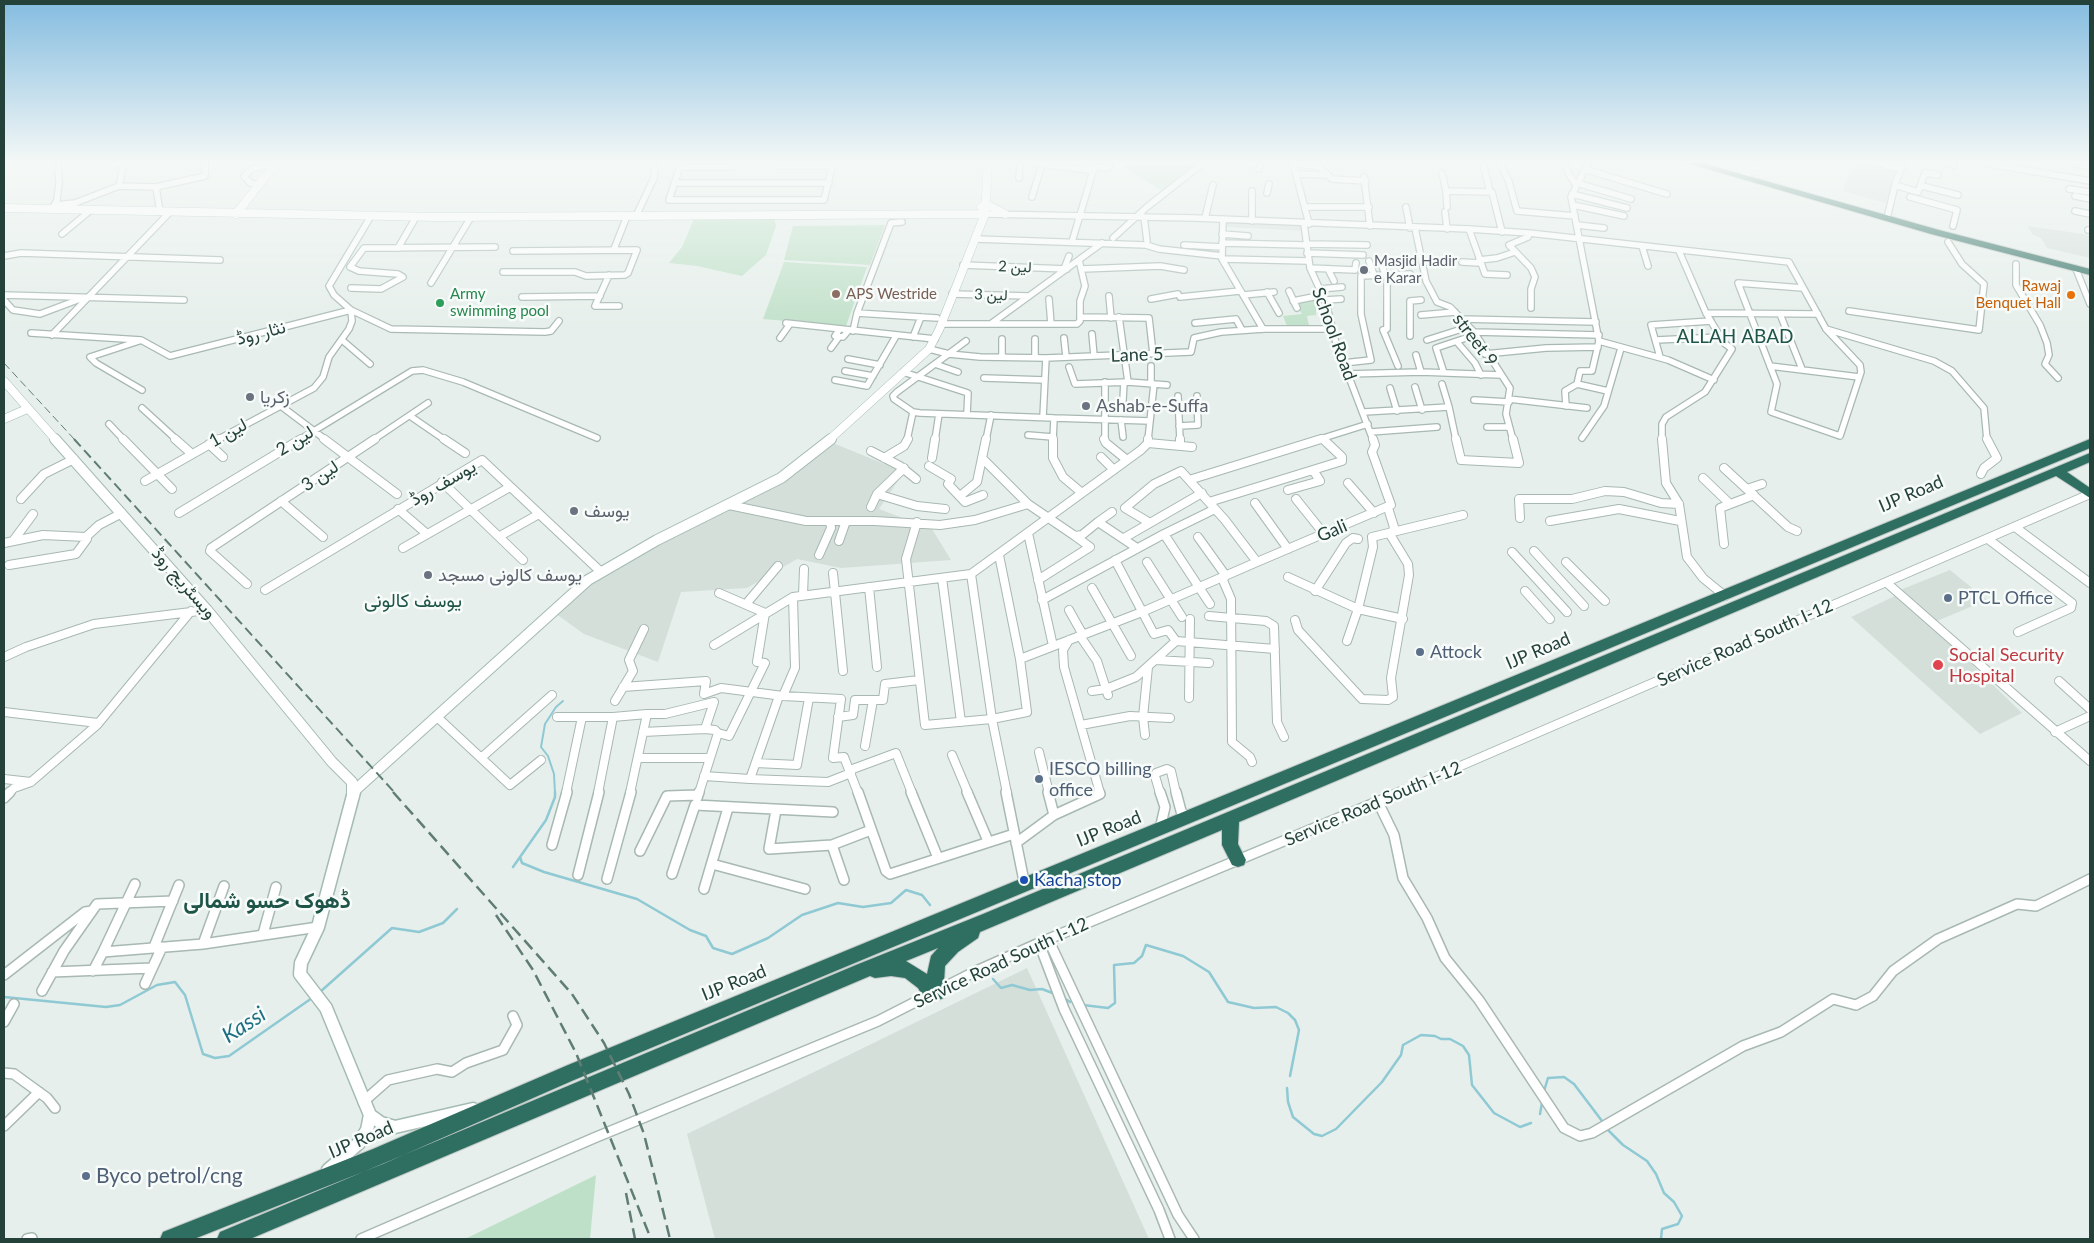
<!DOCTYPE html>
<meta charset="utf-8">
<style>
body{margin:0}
#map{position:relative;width:2094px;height:1243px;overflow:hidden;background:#e6efeb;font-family:Lato,sans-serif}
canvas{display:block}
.frame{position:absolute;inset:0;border:5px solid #24423a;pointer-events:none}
</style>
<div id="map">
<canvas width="2094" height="1243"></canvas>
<div class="frame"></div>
</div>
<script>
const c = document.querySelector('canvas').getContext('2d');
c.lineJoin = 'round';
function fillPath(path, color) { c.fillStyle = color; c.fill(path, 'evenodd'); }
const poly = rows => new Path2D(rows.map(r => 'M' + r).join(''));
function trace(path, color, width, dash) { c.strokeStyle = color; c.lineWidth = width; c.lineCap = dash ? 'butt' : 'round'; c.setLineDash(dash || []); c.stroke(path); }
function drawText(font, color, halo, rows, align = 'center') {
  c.font = font + ' Lato,Vazirmatn,sans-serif'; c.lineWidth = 5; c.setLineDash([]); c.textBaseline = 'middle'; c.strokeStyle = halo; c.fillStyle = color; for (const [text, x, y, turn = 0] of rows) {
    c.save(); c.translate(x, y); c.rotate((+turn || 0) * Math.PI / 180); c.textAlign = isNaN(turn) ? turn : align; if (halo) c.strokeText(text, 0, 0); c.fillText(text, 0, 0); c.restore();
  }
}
fillPath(poly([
 [1852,163,1880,163,1898,168,1886,203,1843,191],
 [1223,219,1304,224,1306,231,1225,227],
 [2027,226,2090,235,2090,258,2047,248,2041,238,2033,235],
 [828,441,904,472,879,509,932,529,951,560,841,568,797,559,747,588,681,592,658,662,584,634,552,611,588,580,782,478],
 [1950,570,1987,600,1937,621,1900,590],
 [1899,594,2022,713,1980,734,1851,617],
 [1027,968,1149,1239,715,1239,687,1134]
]), '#d4dfda');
fillPath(poly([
 [1133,163,1202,163,1165,193,1124,167],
 [774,218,776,226,766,255,742,276,697,266,669,263,682,247,694,219],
 [885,225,870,265,784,260,793,226],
 [784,262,867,267,846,326,763,319],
 [1324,298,1327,309,1316,309,1316,315,1307,316,1310,330,1289,331,1283,316,1302,314,1294,302],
 [596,1175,590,1239,465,1239]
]), '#bfe0c8');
trace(poly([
 [555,793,554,774,548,756,541,747,545,724,556,707,563,701]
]), '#8ec9d4', 2);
trace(poly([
 [520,857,522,863,544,872,637,899,690,930,706,936,713,948,732,954,768,938,802,915,838,903,863,907,891,903,906,890,922,895,930,905],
 [513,867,546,820,555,797,555,792],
 [993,979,1001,988,1012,985,1030,990,1042,989,1055,994],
 [320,992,392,928,419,932,443,923,457,909],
 [4,997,106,1007,120,1005,157,985,175,982,185,995,203,1054,215,1058,229,1056,312,998],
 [1064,998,1070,1002],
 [1083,1005,1108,1008,1115,1003,1114,965,1134,963,1142,956,1146,945,1183,956,1209,972,1228,1002,1254,1008,1276,1007,1288,1013,1295,1020,1299,1030,1290,1076],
 [1287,1088,1288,1102,1293,1117,1314,1134,1322,1136,1336,1129,1382,1082,1401,1055,1403,1045,1421,1035,1435,1036,1441,1039,1450,1039,1463,1046,1469,1055,1472,1085,1494,1113,1520,1127,1531,1123],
 [1544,1091,1548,1078,1564,1077,1574,1084,1602,1121],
 [1540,1114,1542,1103],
 [1607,1129,1623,1145,1647,1161,1656,1174,1664,1193,1674,1202,1682,1216,1678,1224,1662,1229,1661,1239]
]), '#8ec9d4', 2.5);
const streetFar2 = poly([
 [124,163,119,186,156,187,160,212],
 [681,163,669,200,824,200,833,163],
 [1034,163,1093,171,1072,242],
 [1293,163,1309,224],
 [1293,163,1320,167],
 [1315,163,1332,179,1366,181],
 [1483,163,1490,192],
 [1500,163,1509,182,1517,211,1575,216],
 [1565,163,1568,173,1576,185],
 [1588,163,1571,197,1599,341,1592,371,1580,371,1577,384,1608,391],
 [1878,163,1901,169],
 [1945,163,1954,165],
 [1984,163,2090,181],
 [2069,163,2090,166],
 [777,166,832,166],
 [1086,166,1107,168,1110,166,1109,163],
 [680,167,733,167],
 [1259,169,1261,163],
 [1584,169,1667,194],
 [1442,173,1446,191],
 [1296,174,1328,175],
 [1364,177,1370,226],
 [1019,178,1020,163],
 [674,183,829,183],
 [1577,183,1631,199],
 [259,185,250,183,244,176,252,169,273,163],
 [1895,185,1918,192,1925,173,1938,175],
 [1922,186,1958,195],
 [156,187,205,176,205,163],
 [2069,189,2090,192],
 [1252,191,1252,221],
 [1267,193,1269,184],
 [1572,194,1627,208],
 [2075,196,2090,199],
 [1032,197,1042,164],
 [1910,197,1957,210,1953,226],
 [55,205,75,203,119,186],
 [1573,205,1624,216],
 [53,207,57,200,59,183,58,163],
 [1305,207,1369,207],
 [1406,207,1410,228],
 [1447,207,1446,191,1492,192,1502,232],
 [2075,211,2090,214],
 [1445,212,1447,229],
 [985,214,1194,218,1469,229,1529,233,1789,262,1826,329,1934,361,1952,371,1984,408,1987,440],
 [1888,214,1896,181,1904,163],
 [371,216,329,286,334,295,351,310,391,329,545,332,551,331,559,321],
 [636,216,654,178,655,163],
 [1144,217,1147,241],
 [1205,218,1213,185],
 [1223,219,1222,259,1263,329],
 [1304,224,1310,268,1326,303,1336,343,1373,440],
 [1577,225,1604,228],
 [1415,228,1426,281,1437,302,1450,307,1474,332,1510,388,1506,414,1513,440],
 [1469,229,1485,274,1507,275],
 [2088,230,2090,230],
 [1529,233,1528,237,1509,245,1531,268,1535,277,1531,289,1531,308],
 [62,234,91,210],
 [1222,234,1248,236],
 [1113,238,1147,207,1203,163],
 [976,239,1146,245,1159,249,1222,256],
 [1222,243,1307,245],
 [1306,244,1367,245],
 [1184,245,1222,247],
 [1642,246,1648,266],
 [398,248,416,217],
 [614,249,627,216],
 [1307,253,1363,255],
 [4,256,21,253,220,260],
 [1222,259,1309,261],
 [1479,260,1497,258,1515,252],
 [1369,261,1374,275],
 [1422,261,1448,263],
 [1462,262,1480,263],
 [1381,264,1385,274],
 [2016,264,2016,285,2040,325,2047,343,2049,355,2045,364,2058,378],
 [963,265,1067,269],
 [1310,268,1355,270,1356,263],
 [1064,269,1069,256],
 [1082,269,1160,266,1184,270],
 [1328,269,1334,281],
 [2076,269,2090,304],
 [503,272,575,272,586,276,625,275,628,273,637,250,513,251],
 [1387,274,1387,329,1383,330,1398,366],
 [609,275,595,306,619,306],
 [431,283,471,217],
 [351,288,381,289,403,277,398,274,359,271,350,267,364,248,495,247],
 [1803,288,1738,283,1777,384,1771,412,1840,436,1861,372,1860,365,1826,329],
 [1320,289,1342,287],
 [1289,291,1297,308],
 [1267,292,1279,313],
 [952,294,1029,296],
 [4,295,184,300],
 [1243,295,1274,292],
 [1109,296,1111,318],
 [522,297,600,296],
 [1180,297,1240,291],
 [1049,299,1051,324],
 [1151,299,1178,294],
 [4,300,13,310,40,314,80,299],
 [1325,300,1341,299],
 [1293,301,1323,295],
 [1849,311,1979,330,1984,284,1962,264,1948,242],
 [857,313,937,318],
 [1706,313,1818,314],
 [1780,314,1802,369],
 [1421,315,1455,312],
 [1080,317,1149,318,1153,354],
 [1119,317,1128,382],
 [1461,319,1596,322],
 [786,323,935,339],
 [992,323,1102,243],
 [1195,323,1236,319,1242,330],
 [941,324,1077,324,1080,321,1080,301,1085,286,1079,260],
 [839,330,835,336,843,337,848,331],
 [853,331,857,313,891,223,902,222],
 [1474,332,1599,335],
 [31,333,141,340,170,356,351,310],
 [1092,334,1094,356],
 [52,335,170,212],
 [1410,336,1410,301,1421,300],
 [913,337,921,317],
 [780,338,790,324],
 [1064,338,1066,357],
 [1002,339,1002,357],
 [1035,339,1035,357],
 [342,340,370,364],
 [1427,340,1468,327],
 [1656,340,1720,337],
 [139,341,90,357,96,363,142,390],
 [966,341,897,392,893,396,894,399,913,412,920,413,1054,418,1053,440],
 [1599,341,1668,360,1714,380],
 [1457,342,1475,363,1481,375],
 [831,348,839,337],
 [929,349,949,354,980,357,1046,358,1191,352,1194,338,1221,332,1263,329,1333,329],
 [1485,354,1546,348,1598,347],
 [1416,355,1421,372],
 [1660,357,1651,325,1711,321],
 [848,359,880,365],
 [1343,363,1371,360,1361,314,1361,276,1410,274],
 [935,364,958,372],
 [1151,366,1151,384],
 [1770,366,1859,377],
 [1069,367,1075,384,1128,382,1167,385],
 [845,371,873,376],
 [903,372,968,393,967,414],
 [1444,373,1436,348,1475,335],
 [1347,374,1421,372,1501,375],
 [984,378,1045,380],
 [835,380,867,386,896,336],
 [1442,384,1449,407],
 [1415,387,1422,410],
 [1390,388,1397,411],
 [1178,396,1180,440],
 [1509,399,1587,408],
 [1123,400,1124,382],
 [1474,400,1509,402],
 [281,406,326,440],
 [1566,406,1565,391,1577,384],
 [142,408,177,440],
 [1364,412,1449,407,1456,440],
 [410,416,445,440],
 [1043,417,1046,358],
 [1054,418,1150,421],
 [1121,420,1123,437],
 [109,424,124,440],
 [1179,426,1198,425,1197,396],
 [1487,427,1508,427],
 [1371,432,1437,427],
 [1028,435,1053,437],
 [1322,438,1324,440],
 [1582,438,1604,406,1621,348],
 [217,440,314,388,323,377,329,357,349,329,352,321,351,310],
 [299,440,412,371,423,370,463,382,597,438],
 [373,440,428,403],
 [907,440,913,412],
 [935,440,939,414],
 [986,440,991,415],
 [1105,440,1105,382],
 [1148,440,1154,384],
 [1317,440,1368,424],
 [1662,440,1662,424,1666,417,1705,392,1732,349,1724,343,1706,313,1679,251]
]);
const streetFar1 = poly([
 [123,439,172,489],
 [175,439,192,454],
 [324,439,397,494],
 [444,439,465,453],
 [1104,439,1106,443,1127,460],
 [1180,439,1180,446],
 [1456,439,1461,460,1519,463,1513,439],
 [1662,439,1666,483,1679,504,1687,557,1703,578,1725,596],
 [1148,443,1192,447],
 [209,444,223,457],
 [871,451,900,466,916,479],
 [1101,457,1114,470],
 [884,458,904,446,908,439],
 [932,458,935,439],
 [983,459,1028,504,1075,536,1082,535,1098,522,1137,548],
 [929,466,951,479,948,484,965,502,983,495],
 [1724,468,1788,527,1797,531],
 [1981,474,1984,468,1997,458,1987,439],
 [1703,478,1730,504],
 [145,481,219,439],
 [442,482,523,560],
 [1348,483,1374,513],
 [1747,489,1762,484],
 [1288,490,1320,481,1313,470],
 [1082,493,1141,450,1148,443,1148,439],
 [877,494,917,506,945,509],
 [960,496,977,482,986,439],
 [21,499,44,474,74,459],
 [1296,499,1324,534],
 [281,501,323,537],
 [1209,502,1342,461,1342,457,1323,439],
 [1255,503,1288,549],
 [729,505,806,521,875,521,940,525,975,520,1028,504],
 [871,507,877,494,904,468],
 [398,509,427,534],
 [179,513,301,439],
 [1520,518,1519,499,1572,499,1605,491,1624,492,1661,503,1679,504],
 [1550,521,1619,509,1680,521],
 [917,522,906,559,925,725,992,719,1027,712,1020,659,999,555],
 [1098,522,1112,512],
 [1150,523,1125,508,1154,484,1181,471,1189,480],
 [2015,527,2090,583],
 [1028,533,1053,646],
 [1164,534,1215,509],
 [500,536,539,514],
 [1198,537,1226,576],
 [1124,538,1202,493],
 [1988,539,2072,603,2071,608,2018,632],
 [13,541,33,514],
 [839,541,846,521],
 [4,543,43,535,86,537],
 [1724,544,1720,508,1754,495],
 [403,548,510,487],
 [1534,551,1584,606],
 [1512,552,1567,612],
 [819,555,831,528,830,521],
 [1115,560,1154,634,1168,630,1176,641],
 [1147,562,1182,617],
 [1257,562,1391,505,1372,452,1375,445,1373,439],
 [1566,562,1605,601],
 [9,565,76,554,87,539,86,537,99,525,122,513],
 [833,573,843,671],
 [1288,577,1358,609,1403,619],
 [942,578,961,722],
 [1222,578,1231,599,1232,742,1250,757,1252,762],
 [1038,580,1090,547,1075,536],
 [1887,583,2090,761],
 [247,584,210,551,211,548,375,439],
 [869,587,877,667],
 [1092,588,1131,656],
 [265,590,482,460,601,572],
 [1315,591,1346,543,1353,538,1358,539],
 [1525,591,1550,619],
 [803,595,804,569],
 [1042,600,1164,534,1210,604],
 [746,604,778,566],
 [1069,610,1083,635],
 [1209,616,1266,621,1274,626,1277,722,1284,737],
 [1295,620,1298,630,1362,699,1388,700,1393,697,1391,678,1409,575,1408,564,1391,536,1394,527,1388,508],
 [1080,636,1097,661,1108,695],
 [1069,640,1063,650,1064,667,1100,793],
 [1347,641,1358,609,1373,547,1372,537,1463,515],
 [714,645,793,597,971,574],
 [4,657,26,647,94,624,207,610],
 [1020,659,1142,612,1257,562,1225,520,1189,480,1321,439],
 [1156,660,1209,663],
 [2059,681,2090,709],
 [623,687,706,681,704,694,721,688,783,696,841,699,833,758,844,757,858,793],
 [1092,691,1106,689,1136,677,1176,641,1275,649],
 [783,696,795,668,793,597],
 [1189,698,1190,619],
 [615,701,633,671,629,660,644,629],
 [4,712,98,723],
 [436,716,510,785,541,760],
 [557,717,613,717,647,714],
 [838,717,853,715,855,700,883,700,885,684,919,680],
 [1081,725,1130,716,1170,718],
 [643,732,705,729,715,730,718,733],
 [2055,732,2090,716],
 [1145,735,1143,717,1148,667],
 [865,746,873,700],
 [1039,752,1049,793],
 [952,755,968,793],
 [481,758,552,695],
 [638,758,710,758],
 [756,763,797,765,809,698],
 [850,770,896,753,912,793],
 [704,776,750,779,779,696],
 [4,779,31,782],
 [750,779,828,782,851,773],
 [9,793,14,788,31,782,97,725,191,611],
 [566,793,582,717],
 [598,793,613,717],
 [630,793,647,714,665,714,714,702,705,729],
 [699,793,718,733,729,736,765,663,757,662,765,613,719,593],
 [1007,793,992,719,971,574,1082,493,1063,477,1053,458,1053,439],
 [1160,793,1155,776,1156,773,1167,769,1171,771,1176,793],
 [1398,793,2090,494]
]);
const street = poly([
 [858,792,886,871,890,874,1014,834],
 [911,792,938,858],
 [967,792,988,841],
 [1006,792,1025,886],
 [1048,792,1054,815],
 [1176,792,1181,811,1187,819],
 [698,795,699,792],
 [4,798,10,792],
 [1378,802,1394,835,1403,878,1427,918,1445,958,1479,1000,1564,1128,1580,1136,1592,1133,1743,1046,1781,1032,1833,999,1856,1005,1873,996,1893,971,1938,939,2017,904,2036,906,2090,879],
 [776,810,769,849,832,845,871,830],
 [1160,829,1165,807,1160,792],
 [1016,843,1054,815,1100,794,1099,792],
 [552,845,567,792],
 [832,845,844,880],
 [640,851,667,796,698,795,697,798],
 [712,864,805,889],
 [672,874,695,805,833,812],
 [578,875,599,792],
 [607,879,631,792],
 [135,884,103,952,203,944,318,927],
 [704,889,728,808],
 [263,934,276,887],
 [1048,939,1178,1215,1194,1239],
 [1039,943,1064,1009,1159,1210,1170,1239],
 [203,944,224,886],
 [154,947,179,885],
 [93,971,103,952],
 [52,972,152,968],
 [4,975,85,912,92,911],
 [145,984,162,947],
 [42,991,64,951,97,904,173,901],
 [4,1022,14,1004],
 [4,1073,14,1074,47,1098,55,1108],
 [363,1102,388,1080,437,1069,452,1072,466,1063,503,1050,517,1025,513,1016],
 [4,1126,39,1092],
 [27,1239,32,1238],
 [361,1239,594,1138,878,1021,974,972,1039,943,1401,792]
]);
const secondaryFar2 = poly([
 [1746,174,1748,169,1762,163],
 [981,207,986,204,1005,214],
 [4,208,436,217,985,214],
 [236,214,276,163],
 [4,381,56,440],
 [4,419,27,409],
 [829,440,929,349,939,330,985,214,988,163]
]);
const secondaryFar1 = poly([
 [55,439,207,610,332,762,352,782,352,793],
 [352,793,588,580,657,540,781,478,831,439]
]);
const secondary = poly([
 [354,792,318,927,301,963,300,974,326,1008,370,1115,381,1123,395,1127,473,1109],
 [328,1170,359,1143,367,1130,370,1115]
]);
const highway = poly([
 [1687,163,1702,163,1939,230,2090,269,2090,275,1931,234,1687,163],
 [2090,439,2090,448,574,1080,383,1164,194,1239,160,1239,163,1232,373,1149,568,1065,2090,439],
 [2090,453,2090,462,2067,472,2090,488,2090,498,2056,476,1239,822,1238,844,1246,860,1244,865,1238,867,1232,865,1222,845,1222,830,980,932,978,938,958,952,945,966,944,982,949,991,946,997,931,1003,925,1000,918,988,905,978,891,976,875,978,870,976,250,1239,217,1239,220,1232,856,965,983,914,2090,453],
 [938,948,931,956,927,974,906,961,938,948]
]);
trace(streetFar2, '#a8b8b2', 8);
trace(streetFar1, '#a8b8b2', 10);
trace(street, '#a8b8b2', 12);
trace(secondaryFar2, '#a4bbb3', 9);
trace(secondaryFar1, '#a4bbb3', 12);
trace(secondary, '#a4bbb3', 15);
trace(highway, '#c2cac8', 2);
trace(streetFar2, '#fff', 5.5);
trace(streetFar1, '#fff', 8);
trace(street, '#fff', 9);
trace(secondaryFar2, '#fff', 8);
trace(secondaryFar1, '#fff', 10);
trace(secondary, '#fff', 12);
fillPath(highway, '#2f6f62');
trace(poly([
 [4,363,75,440]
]), '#5f7d75', 1, [8, 4]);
trace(poly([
 [74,439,395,793]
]), '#5f7d75', 2, [10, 5]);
trace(poly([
 [393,792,572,994,604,1043,629,1094,644,1134,670,1239],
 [496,915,533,970,576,1053,651,1239],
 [626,1193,635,1239]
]), '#5f7d75', 2.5, [12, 6]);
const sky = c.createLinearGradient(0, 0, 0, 337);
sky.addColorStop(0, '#84bce0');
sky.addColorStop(0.48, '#f4f8f6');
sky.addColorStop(1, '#f4f8f600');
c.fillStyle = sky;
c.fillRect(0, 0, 2094, 337);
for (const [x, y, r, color] of [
 [1364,270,5,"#6b7280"],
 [836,294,5,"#8d6e63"],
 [2071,295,5,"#e8710a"],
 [440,303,5,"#2e9e5b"],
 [250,397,5,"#6b7280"],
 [1086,406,5,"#6b7280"],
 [574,511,5,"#6b7280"],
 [428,575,5,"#6b7280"],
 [1948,598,5,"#5c6f8a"],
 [1420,652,5,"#5c6f8a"],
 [1938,665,6,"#e0444e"],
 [1039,779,5,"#5c6f8a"],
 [1024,880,5,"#1a4fb4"],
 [86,1176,5,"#5c6f8a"]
]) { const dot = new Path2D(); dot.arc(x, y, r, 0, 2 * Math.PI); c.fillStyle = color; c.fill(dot); trace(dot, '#f7fbf9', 2); }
drawText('15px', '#5b616d', '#f7fbf9', [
 ["Masjid Hadir",1374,261],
 ["e Karar",1374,278]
], 'left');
drawText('15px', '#24423a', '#f7fbf9', [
 ["لین 2",1015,267,2],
 ["لین 3",991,295,2]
]);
drawText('15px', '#c56008', '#f7fbf9', [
 ["Rawaj",2061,286],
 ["Benquet Hall",2061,303]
], 'right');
drawText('15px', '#27864d', '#f7fbf9', [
 ["Army",450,294],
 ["swimming pool",450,311]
], 'left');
drawText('15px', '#785e54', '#f7fbf9', [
 ["APS Westride",846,294]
], 'left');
drawText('18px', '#24423a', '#f7fbf9', [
 ["نثار روڈ",261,333,-15],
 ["School Road",1334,334,70],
 ["street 9",1475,340,53],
 ["Lane 5",1137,355,-2],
 ["لین 1",228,433,-29],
 ["لین 2",295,441,-32],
 ["لین 3",320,476,-34],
 ["یوسف روڈ",443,483,-30],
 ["IJP Road",1911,494,-23],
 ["Gali",1332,531,-23],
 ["ویسٹریج روڈ",184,583,49],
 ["Service Road South I-12",1745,643,-24],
 ["IJP Road",1538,651,-23],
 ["Service Road South I-12",1373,804,-23],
 ["IJP Road",1109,829,-22],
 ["Service Road South I-12",1001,963,-25],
 ["IJP Road",734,983,-22],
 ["IJP Road",361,1140,-23]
]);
drawText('18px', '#5b616d', '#f7fbf9', [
 ["زکریا",260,397],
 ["Ashab-e-Suffa",1096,406],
 ["یوسف",584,511],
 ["یوسف کالونی مسجد",438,575]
], 'left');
drawText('18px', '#4e5e75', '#f7fbf9', [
 ["PTCL Office",1958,598],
 ["Attock",1430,652],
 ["IESCO billing",1049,769],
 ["office",1049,790]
], 'left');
drawText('18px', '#be3a42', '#f7fbf9', [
 ["Social Security",1949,655],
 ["Hospital",1949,676]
], 'left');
drawText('18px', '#164399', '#f7fbf9', [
 ["Kacha stop",1034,880]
], 'left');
drawText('19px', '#1f5548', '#f7fbf9', [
 ["ALLAH ABAD",1735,337],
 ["یوسف کالونی",413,601]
]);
drawText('21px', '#4e5e75', '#f7fbf9', [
 ["Byco petrol/cng",96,1176]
], 'left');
drawText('bold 22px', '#1f5548', '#f7fbf9', [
 ["ڈھوک حسو شمالی",267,901]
]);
drawText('italic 22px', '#1c6f80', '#f7fbf9', [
 ["Kassi",244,1025,-33]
]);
</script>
